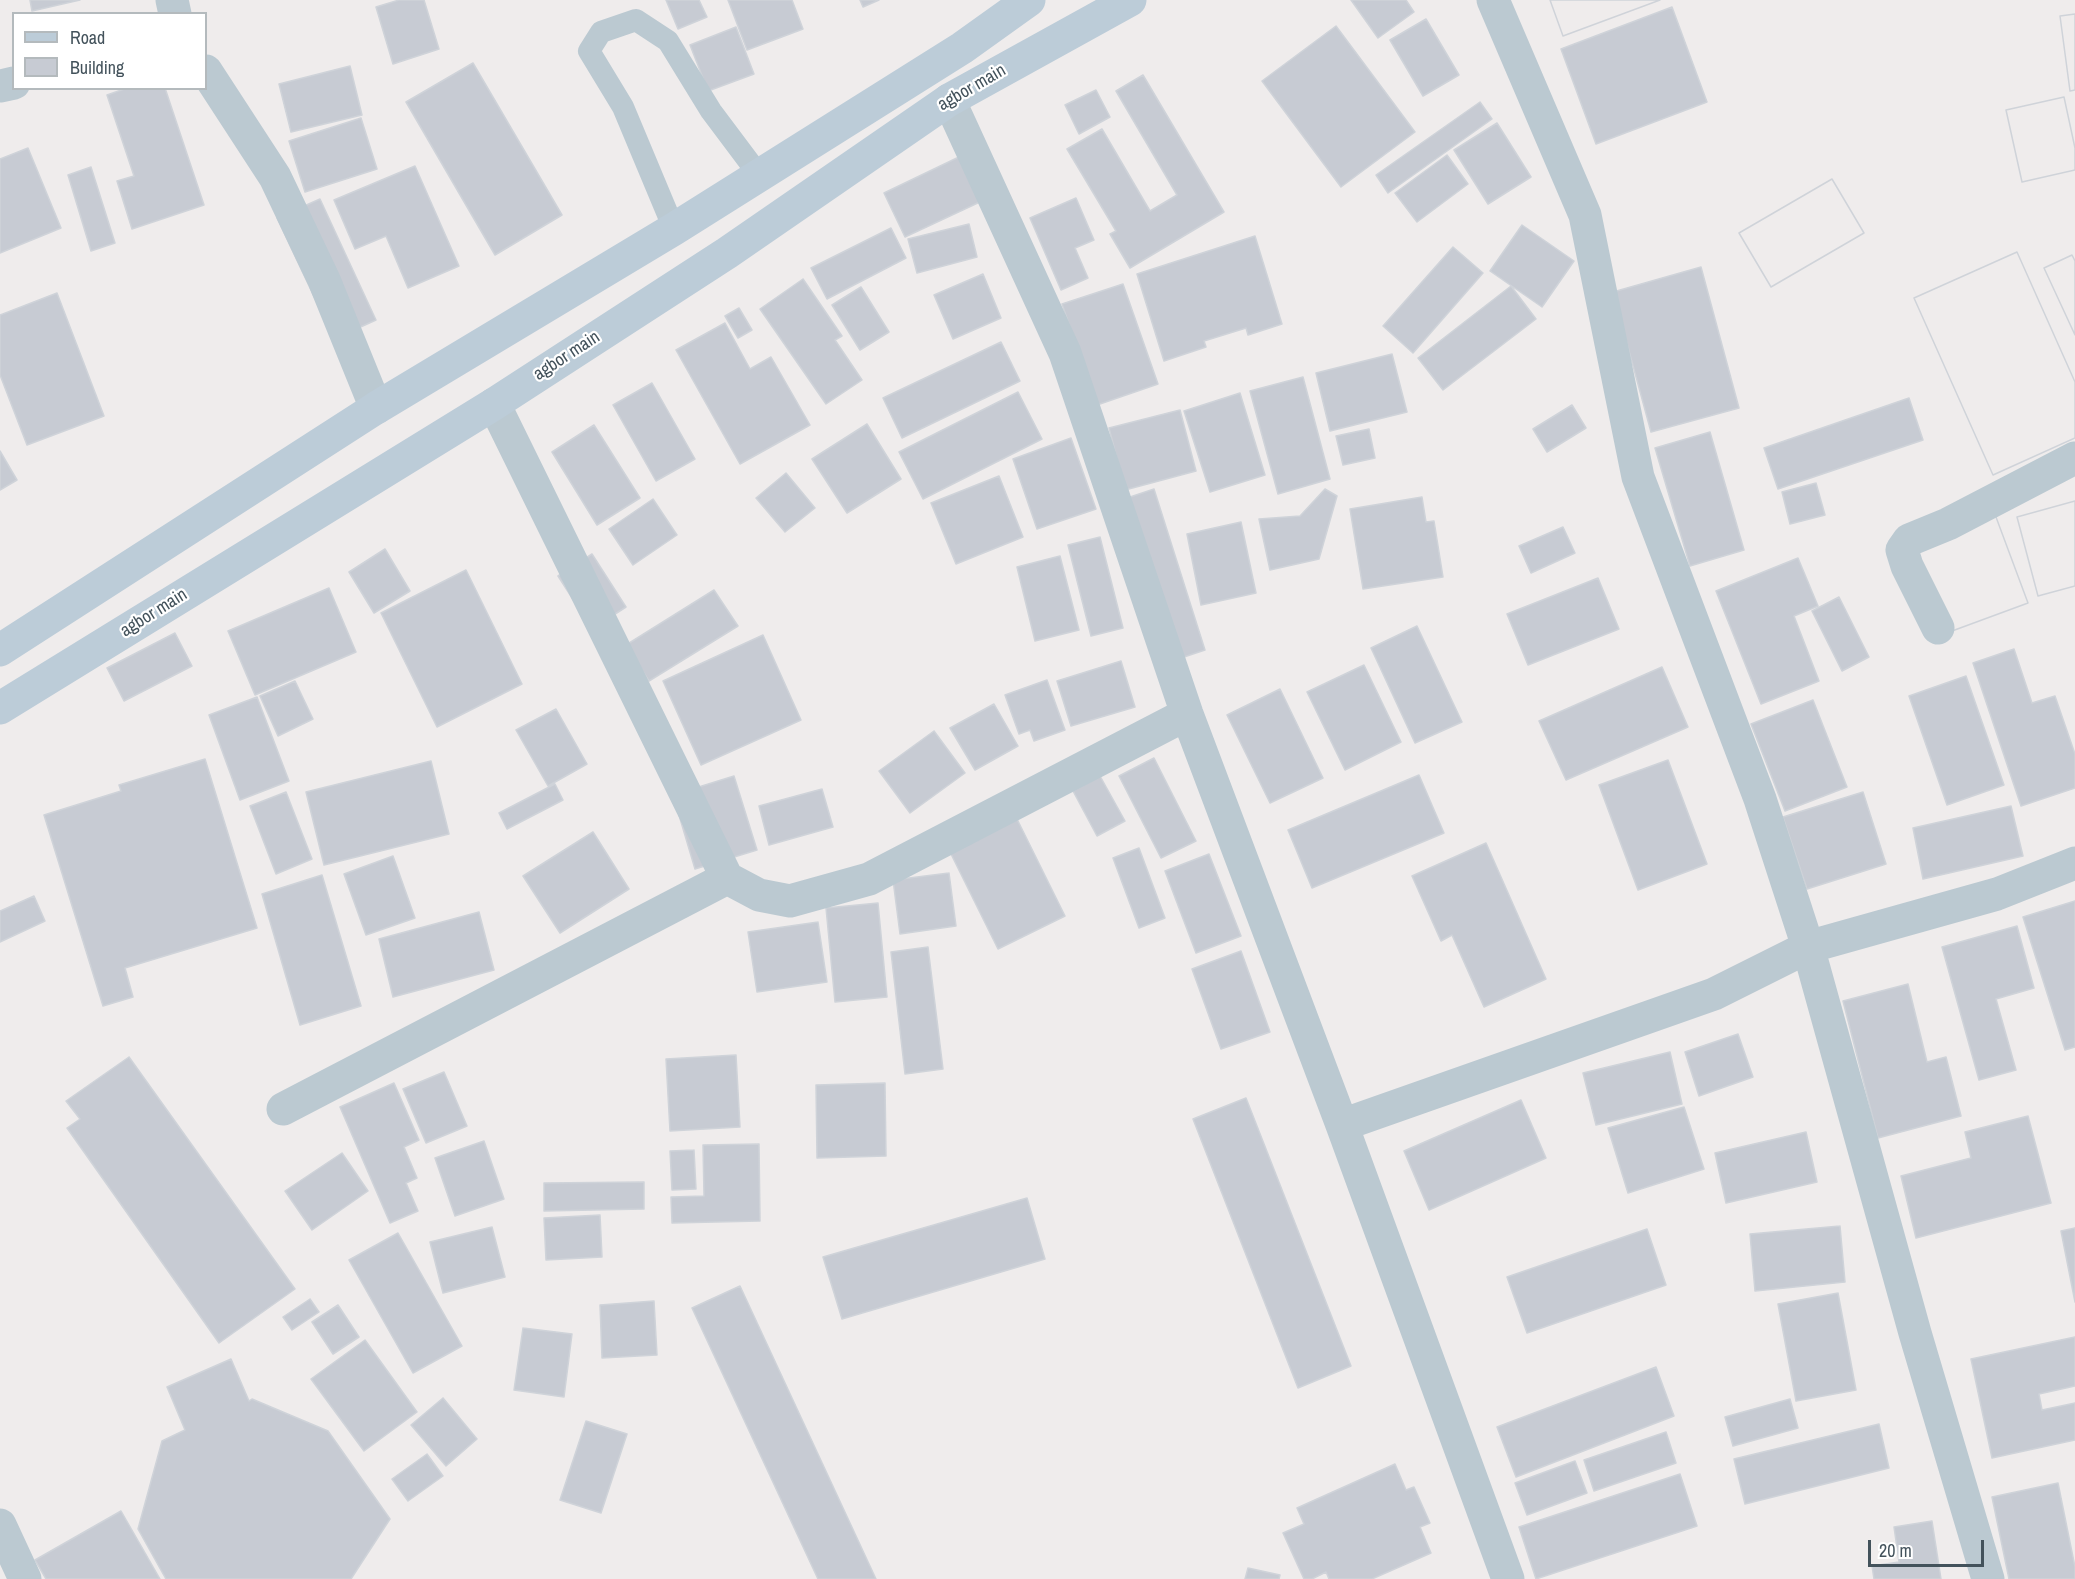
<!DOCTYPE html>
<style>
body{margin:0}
#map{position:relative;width:2075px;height:1579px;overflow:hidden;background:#efecec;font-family:"Archivo Narrow",sans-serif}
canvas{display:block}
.legend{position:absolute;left:12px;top:12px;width:195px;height:78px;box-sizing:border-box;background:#fff;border:2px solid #b4babd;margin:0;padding:8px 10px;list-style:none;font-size:18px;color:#43525b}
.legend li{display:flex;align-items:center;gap:12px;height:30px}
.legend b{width:30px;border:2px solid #b4babd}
.scale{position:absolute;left:1868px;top:1540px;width:116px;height:27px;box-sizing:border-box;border:3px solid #43525b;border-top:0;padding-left:8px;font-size:18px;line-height:21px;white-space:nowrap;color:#43525b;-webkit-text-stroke:4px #fff;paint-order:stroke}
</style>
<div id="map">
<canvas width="2075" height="1579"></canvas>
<ul class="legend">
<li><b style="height:8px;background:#bcccd8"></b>Road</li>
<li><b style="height:16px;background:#c7cbd3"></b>Building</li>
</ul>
<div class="scale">20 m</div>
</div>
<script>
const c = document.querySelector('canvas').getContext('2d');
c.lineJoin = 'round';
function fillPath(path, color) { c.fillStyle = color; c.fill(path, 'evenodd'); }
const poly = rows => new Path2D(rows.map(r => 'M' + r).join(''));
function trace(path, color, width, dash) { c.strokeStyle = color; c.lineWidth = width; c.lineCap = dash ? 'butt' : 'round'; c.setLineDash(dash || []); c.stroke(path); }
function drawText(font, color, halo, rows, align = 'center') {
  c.font = font + ' "Archivo Narrow",sans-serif'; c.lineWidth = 4.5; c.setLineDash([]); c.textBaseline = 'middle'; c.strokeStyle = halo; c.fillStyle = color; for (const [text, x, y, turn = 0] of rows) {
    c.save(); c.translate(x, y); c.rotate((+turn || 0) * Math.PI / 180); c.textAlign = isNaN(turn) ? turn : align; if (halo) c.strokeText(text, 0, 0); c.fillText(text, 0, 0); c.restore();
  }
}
const building = poly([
 [30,0,80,0,32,11,30,0],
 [399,0,424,0,439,49,393,64,376,7,399,0],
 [666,0,699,0,707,17,678,29,666,0],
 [728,0,792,0,803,29,747,50,728,0],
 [860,0,879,0,863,7,860,0],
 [1351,0,1406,0,1414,12,1378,38,1351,0],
 [1550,0,1660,0,1563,36,1550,0],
 [1550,0,1660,0,1563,36,1550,0],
 [1672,7,1707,102,1596,144,1561,49,1672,7],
 [2075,14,2075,90,2070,91,2060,16,2075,14],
 [2075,14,2075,90,2070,91,2060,16,2075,14],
 [1426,19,1459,75,1423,96,1390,40,1426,19],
 [1336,26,1415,132,1341,187,1262,81,1336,26],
 [736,27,754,74,708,91,690,45,736,27],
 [473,63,562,215,495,255,406,102,473,63],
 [350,66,362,115,291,132,279,84,350,66],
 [1143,75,1224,212,1130,268,1110,234,1116,231,1067,149,1102,129,1150,211,1177,195,1116,91,1143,75],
 [127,88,165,88,204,205,132,229,117,181,134,176,107,95,127,88],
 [1096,90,1110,117,1079,134,1065,105,1096,90],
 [2064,97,2075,148,2075,170,2022,182,2006,110,2064,97],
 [2064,97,2075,148,2075,170,2022,182,2006,110,2064,97],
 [1480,102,1492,119,1388,193,1376,175,1480,102],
 [361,118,377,169,305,192,289,141,361,118],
 [1497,123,1531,177,1488,204,1454,150,1497,123],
 [28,148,61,228,0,253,0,159,28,148],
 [1447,155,1468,184,1417,222,1395,193,1447,155],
 [961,156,982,201,905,237,884,193,961,156],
 [415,166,459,266,408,288,386,236,355,249,334,200,415,166],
 [91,167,115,243,91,251,68,175,91,167],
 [1832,179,1864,233,1771,287,1739,233,1832,179],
 [1832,179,1864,233,1771,287,1739,233,1832,179],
 [1076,198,1094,240,1075,248,1088,278,1061,290,1030,218,1076,198],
 [320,199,376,320,334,339,277,218,320,199],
 [969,224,977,257,917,273,908,239,969,224],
 [1522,225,1574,261,1542,307,1490,271,1522,225],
 [891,228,906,258,827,299,811,268,891,228],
 [1255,236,1282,324,1248,335,1246,328,1204,341,1206,347,1164,361,1137,274,1255,236],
 [1453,247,1483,273,1413,353,1383,326,1453,247],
 [2017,252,2075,382,2075,438,1993,475,1914,298,2017,252],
 [2017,252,2075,382,2075,438,1993,475,1914,298,2017,252],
 [2072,255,2075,261,2075,335,2044,268,2072,255],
 [2072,255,2075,261,2075,335,2044,268,2072,255],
 [1701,267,1739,408,1651,432,1613,292,1701,267],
 [983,274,1001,318,953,339,934,295,983,274],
 [803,279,842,336,835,340,862,380,826,404,760,309,803,279],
 [1123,284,1158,384,1097,405,1062,304,1123,284],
 [1511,286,1536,319,1443,390,1418,358,1511,286],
 [861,287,889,332,860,350,832,305,861,287],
 [57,293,104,416,27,445,0,375,0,315,57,293],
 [739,308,752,330,738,338,725,316,739,308],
 [725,323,750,369,771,357,810,425,740,464,676,350,725,323],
 [1001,342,1020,381,902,438,883,398,1001,342],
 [1392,354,1407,412,1330,431,1316,373,1392,354],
 [1303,377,1330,479,1278,494,1250,391,1303,377],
 [652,383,695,459,656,481,613,405,652,383],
 [1018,392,1042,439,923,499,899,452,1018,392],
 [1240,393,1265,475,1210,492,1184,411,1240,393],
 [1909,398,1923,440,1778,489,1764,448,1909,398],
 [1572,405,1586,428,1547,452,1533,429,1572,405],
 [1180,410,1196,471,1125,490,1109,428,1180,410],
 [867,424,901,479,847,513,812,459,867,424],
 [594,425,640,498,597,525,552,452,594,425],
 [1369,429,1375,458,1343,465,1336,436,1369,429],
 [1710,432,1744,550,1690,566,1655,448,1710,432],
 [1071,438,1096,509,1037,529,1013,459,1071,438],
 [0,451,17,480,0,490,0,451],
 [786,473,815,508,785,532,756,498,786,473],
 [999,476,1023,537,956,564,931,503,999,476],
 [1816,483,1825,515,1790,524,1782,492,1816,483],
 [1154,489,1205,650,1178,659,1127,498,1154,489],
 [1325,489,1337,496,1319,559,1270,570,1259,519,1300,516,1325,489],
 [1422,497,1426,522,1434,521,1443,577,1363,589,1350,509,1422,497],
 [653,499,677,535,633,565,609,529,653,499],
 [2075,501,2075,586,2038,596,2017,517,2075,501],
 [2075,501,2075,586,2038,596,2017,517,2075,501],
 [1993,509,2028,603,1933,638,1899,544,1993,509],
 [1993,509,2028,603,1933,638,1899,544,1993,509],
 [1241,522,1256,593,1201,605,1187,534,1241,522],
 [1563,527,1575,553,1531,573,1519,546,1563,527],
 [1100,537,1123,628,1091,636,1068,545,1100,537],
 [385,549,410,591,374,613,349,572,385,549],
 [592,554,626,607,592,629,558,576,592,554],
 [1060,556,1079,630,1035,641,1017,567,1060,556],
 [1798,558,1818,606,1794,616,1819,681,1761,704,1716,591,1798,558],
 [466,570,522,684,437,727,381,613,466,570],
 [1598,578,1619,629,1528,665,1507,614,1598,578],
 [329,588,356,652,255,695,228,631,329,588],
 [714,590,738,626,649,681,626,645,714,590],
 [1839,597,1869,657,1842,671,1812,611,1839,597],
 [1417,626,1462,722,1415,743,1371,648,1417,626],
 [175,633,192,666,124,701,107,668,175,633],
 [763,635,801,720,701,765,663,681,763,635],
 [2014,649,2032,703,2055,696,2075,754,2075,788,2021,806,1973,663,2014,649],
 [1121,661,1135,707,1071,726,1057,681,1121,661],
 [1364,665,1401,742,1345,770,1307,692,1364,665],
 [1662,667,1688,727,1566,780,1539,721,1662,667],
 [1966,676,2004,785,1947,805,1909,696,1966,676],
 [1047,680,1065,730,1034,741,1030,730,1019,734,1005,695,1047,680],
 [295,681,313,719,278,736,260,696,295,681],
 [1280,689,1323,778,1270,803,1227,715,1280,689],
 [257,697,289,781,240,800,209,715,257,697],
 [1813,700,1847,787,1785,811,1751,724,1813,700],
 [994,704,1018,746,975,770,950,728,994,704],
 [556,709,587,764,548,786,516,730,556,709],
 [934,731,965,773,910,813,879,771,934,731],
 [1154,758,1196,841,1161,858,1119,776,1154,758],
 [205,759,257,928,125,968,133,997,103,1006,44,815,121,791,119,785,205,759],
 [1668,760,1707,864,1638,890,1599,785,1668,760],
 [431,761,449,834,324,865,306,792,431,761],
 [1419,775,1444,833,1312,888,1288,830,1419,775],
 [734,776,757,850,695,869,673,795,734,776],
 [1100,776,1125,821,1097,836,1073,791,1100,776],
 [555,784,563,800,507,829,499,813,555,784],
 [822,789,833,827,769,845,759,806,822,789],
 [286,792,312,859,276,874,250,806,286,792],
 [1863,792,1886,864,1807,889,1783,817,1863,792],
 [2011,806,2023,856,1923,879,1913,828,2011,806],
 [1017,819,1065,916,998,949,950,852,1017,819],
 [593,832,629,889,560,933,523,876,593,832],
 [1486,843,1546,979,1484,1007,1452,935,1441,941,1412,876,1486,843],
 [1139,848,1165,918,1139,928,1113,858,1139,848],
 [1209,854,1241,936,1196,953,1165,871,1209,854],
 [393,856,415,918,366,935,344,874,393,856],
 [949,873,956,926,900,934,893,880,949,873],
 [322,875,361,1006,300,1025,262,894,322,875],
 [34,896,45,921,0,942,0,911,34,896],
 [2075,901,2075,1047,2065,1050,2023,917,2075,901],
 [878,903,887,997,835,1002,826,908,878,903],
 [479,912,494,970,393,997,379,939,479,912],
 [818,922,827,982,757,992,748,932,818,922],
 [2017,926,2034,988,1996,999,2016,1070,1979,1080,1942,947,2017,926],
 [928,947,943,1069,905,1074,891,952,928,947],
 [1241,951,1270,1032,1221,1049,1192,969,1241,951],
 [1908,984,1927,1062,1946,1057,1961,1116,1878,1138,1843,1001,1908,984],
 [1738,1034,1753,1077,1699,1096,1685,1052,1738,1034],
 [1670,1052,1682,1104,1596,1125,1583,1073,1670,1052],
 [736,1055,740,1127,670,1131,666,1059,736,1055],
 [129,1057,295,1289,219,1343,67,1128,80,1119,66,1101,129,1057],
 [444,1072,467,1126,426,1143,403,1089,444,1072],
 [394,1083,419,1140,404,1147,417,1178,406,1183,418,1211,390,1223,340,1107,394,1083],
 [885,1083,886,1156,817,1158,816,1085,885,1083],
 [1246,1098,1351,1366,1298,1388,1193,1119,1246,1098],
 [1521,1100,1546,1158,1429,1210,1404,1151,1521,1100],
 [1684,1107,1704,1169,1628,1193,1608,1128,1684,1107],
 [2028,1116,2051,1203,1916,1238,1901,1176,1971,1158,1965,1132,2028,1116],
 [1806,1132,1817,1182,1726,1203,1715,1153,1806,1132],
 [484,1141,504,1199,455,1216,435,1158,484,1141],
 [759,1144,760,1221,672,1223,671,1197,704,1196,703,1145,759,1144],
 [694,1150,696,1189,672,1190,670,1151,694,1150],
 [342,1153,368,1191,312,1230,285,1191,342,1153],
 [644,1182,644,1209,544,1211,544,1183,644,1182],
 [1027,1198,1045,1259,842,1319,823,1257,1027,1198],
 [600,1215,602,1257,546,1260,544,1218,600,1215],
 [1840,1226,1845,1282,1755,1291,1750,1234,1840,1226],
 [492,1227,505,1277,443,1293,430,1242,492,1227],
 [2075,1228,2075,1302,2061,1231,2075,1228],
 [1647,1229,1666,1285,1527,1333,1507,1277,1647,1229],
 [398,1233,462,1346,413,1373,349,1260,398,1233],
 [740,1286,876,1579,818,1579,692,1308,740,1286],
 [1838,1293,1856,1390,1796,1401,1778,1304,1838,1293],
 [310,1299,319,1312,292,1330,283,1317,310,1299],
 [654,1301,657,1355,602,1358,600,1305,654,1301],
 [338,1305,359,1337,333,1354,312,1322,338,1305],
 [523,1328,572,1334,564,1397,514,1390,523,1328],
 [2075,1337,2075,1386,2039,1394,2042,1410,2075,1403,2075,1440,1992,1458,1971,1359,2075,1337],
 [365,1340,417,1412,364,1451,311,1379,365,1340],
 [231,1359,249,1401,252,1399,328,1431,390,1519,351,1579,166,1579,138,1529,162,1441,185,1430,167,1387,231,1359],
 [1656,1367,1674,1416,1516,1477,1497,1427,1656,1367],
 [443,1398,477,1439,446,1466,411,1425,443,1398],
 [1790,1399,1798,1428,1733,1446,1725,1417,1790,1399],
 [586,1421,627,1434,601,1513,560,1500,586,1421],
 [1879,1424,1889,1468,1745,1504,1734,1459,1879,1424],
 [1666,1432,1676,1463,1594,1491,1584,1460,1666,1432],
 [427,1454,443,1476,408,1501,392,1479,427,1454],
 [1575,1461,1587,1493,1527,1515,1515,1483,1575,1461],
 [1395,1464,1406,1490,1414,1487,1430,1523,1420,1527,1431,1553,1372,1579,1329,1579,1326,1572,1312,1579,1304,1579,1283,1533,1304,1524,1297,1508,1395,1464],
 [1680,1474,1697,1526,1536,1579,1519,1527,1680,1474],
 [2058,1483,2075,1567,2075,1579,2009,1579,1992,1497,2058,1483],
 [121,1511,160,1579,46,1579,35,1560,121,1511],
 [1932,1521,1941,1579,1874,1579,1872,1566,1899,1562,1894,1527,1932,1521],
 [1248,1568,1280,1575,1279,1579,1245,1579,1248,1568]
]);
fillPath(building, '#c7cbd3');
trace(building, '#cfd3d9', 1.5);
trace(poly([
 [674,229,623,107,589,51,601,32,636,20,668,41,711,111,759,175]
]), '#bbc9d1', 22);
trace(poly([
 [172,0,175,14],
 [1493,0,1585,215,1638,477,1760,799,1808,947,1915,1333,1988,1579],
 [206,71,275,177,324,280,376,408],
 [0,86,14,83],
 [949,100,1065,353,1187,714,1342,1125,1508,1579],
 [494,404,727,878,759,895,790,901,869,879,1187,714],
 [1938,628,1907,566,1902,550,1909,540,1948,524,2075,458],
 [283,1109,727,878],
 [1342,1125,1714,994,1808,947,1997,894,2075,863],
 [0,1525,25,1579]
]), '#bbc9d1', 33);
trace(poly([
 [0,650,376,408,674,229,962,48,1029,0],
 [0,708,494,404,727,253,949,100,1130,0]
]), '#bcccd8', 33);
drawText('18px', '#43525b', '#fff', [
 ["agbor main",972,88,-30],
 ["agbor main",567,356,-33],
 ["agbor main",154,613,-32]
]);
</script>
